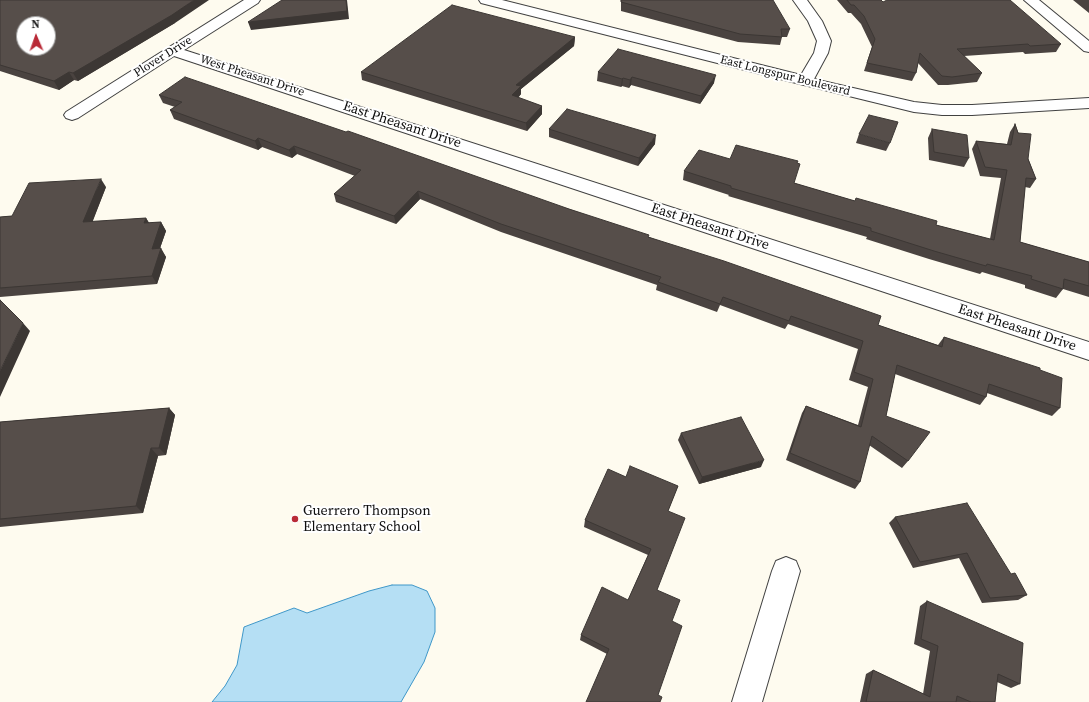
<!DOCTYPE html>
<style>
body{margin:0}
#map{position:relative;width:1089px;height:702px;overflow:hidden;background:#fefbef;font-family:"Source Serif 4",serif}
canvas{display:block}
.north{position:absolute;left:16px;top:16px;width:40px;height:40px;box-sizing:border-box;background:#fff;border:1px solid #9f9f9f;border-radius:50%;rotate:358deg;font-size:11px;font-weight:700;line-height:16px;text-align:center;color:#0e0e0e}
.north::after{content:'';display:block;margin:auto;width:14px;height:18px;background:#b92a37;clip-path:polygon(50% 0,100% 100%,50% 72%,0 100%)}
</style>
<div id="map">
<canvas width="1089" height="702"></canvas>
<div class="north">N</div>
</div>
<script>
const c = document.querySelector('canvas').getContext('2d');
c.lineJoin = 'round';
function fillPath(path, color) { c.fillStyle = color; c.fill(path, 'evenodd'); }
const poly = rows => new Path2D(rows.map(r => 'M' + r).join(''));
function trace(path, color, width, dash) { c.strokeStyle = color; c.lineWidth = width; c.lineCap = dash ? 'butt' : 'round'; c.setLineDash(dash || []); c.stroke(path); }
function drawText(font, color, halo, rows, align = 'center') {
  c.font = font + ' "Source Serif 4",serif'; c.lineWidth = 4; c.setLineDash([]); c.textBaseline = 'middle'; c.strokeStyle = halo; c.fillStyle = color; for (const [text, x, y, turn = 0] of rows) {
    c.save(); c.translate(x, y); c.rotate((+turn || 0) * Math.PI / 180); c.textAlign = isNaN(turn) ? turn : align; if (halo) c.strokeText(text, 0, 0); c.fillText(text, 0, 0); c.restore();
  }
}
const water = poly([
 [392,585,412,585,427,591,435,608,435,632,424,662,401,702,212,702,225,686,237,665,244,627,294,608,307,613,369,591,392,585]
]);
fillPath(water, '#b5dff4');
trace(water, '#3f97c8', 1);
const street = poly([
 [244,0,260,0,258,3,184,50,1089,342,1089,360,174,56,78,118,72,120,66,118,64,115,66,112,244,0],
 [479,0,502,0,801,75,814,53,817,41,808,21,793,0,807,0,822,21,831,41,828,53,814,79,914,102,942,105,972,105,1089,98,1089,108,972,115,942,115,914,112,800,84,481,3,479,0],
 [1024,0,1039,0,1089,41,1089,52,1084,51,1024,0],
 [786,557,796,561,800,571,762,702,732,702,772,571,776,561,786,557]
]);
trace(street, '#414141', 2);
fillPath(street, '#fff');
fillPath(poly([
 [0,0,175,23,78,81,74,80,59,90,0,71],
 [621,0,790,29,787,37,782,37,780,45,738,42,621,11],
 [837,0,881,0,883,2,1061,44,1056,52,1025,54,1023,52,964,56,982,73,977,82,948,85,938,85,918,63,916,73,912,81,864,71,872,47,861,24,851,13,848,13],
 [1073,0,1089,0,1089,13],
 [575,37,574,46,521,89,521,94,518,98,542,106,542,114,527,131,362,80,361,72],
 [598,72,714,83,700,104,631,85,629,88,622,86,621,87,597,81],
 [159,95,569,209,649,237,878,325,938,345,944,337,1040,370,1060,408,1052,416,987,393,986,397,980,405,895,374,886,416,908,461,902,468,869,445,860,482,855,489,786,460,802,413,806,406,858,425,868,387,849,380,858,349,788,324,785,329,720,305,717,312,656,290,657,285,501,232,420,199,396,224,336,202,334,194,355,176,297,154,292,158,262,147,258,150,174,119,170,110,175,107,163,103],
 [1015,124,1036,179,1030,188,1025,187,1020,242,1089,262,1089,297,1063,289,1056,298,1025,288,1025,285,982,272,980,274,929,259,866,239,867,237,728,196,729,195,683,180,684,171,794,183,936,225,990,239,1001,178,980,176,972,149,976,141,1007,144,1010,132],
 [549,129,655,144,638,166,549,137],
 [932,129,969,158,964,167,929,160,928,138],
 [859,134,890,143,886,151,856,143],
 [106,187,92,222,146,218,149,223,161,222,166,231,160,248,166,257,157,284,0,297,0,217,12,216],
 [169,408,175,415,166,455,158,456,143,513,0,527,0,422],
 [681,433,761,467,699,484,678,440],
 [626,477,678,486,668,511,657,590,672,621,658,695,660,702,607,654,580,640,581,635,628,600,648,555,584,527,585,520],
 [895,517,1011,574,1027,595,1018,600,982,603,959,558,913,568,889,523],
 [927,601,1020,684,1011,688,997,682,995,702,860,702,866,674,873,670,923,694,930,651,914,644,920,606]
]), '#4a4340');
fillPath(poly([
 [194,0,209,0,175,23,78,81,73,73],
 [347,0,349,19,251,30,248,22],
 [575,37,574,46,521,89,521,94,512,104,512,95,516,85],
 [69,72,74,80,59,90,54,81],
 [716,75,714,83,700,104,701,96],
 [632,77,631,85,629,88,630,80],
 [623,78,622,86,621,87,622,79],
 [542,106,542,114,527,131,526,123],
 [656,135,655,144,638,166,639,158],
 [258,138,262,147,258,150,255,141],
 [294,146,297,154,292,158,289,150],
 [101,179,106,187,89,231,83,222],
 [418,191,420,199,396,224,394,216],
 [146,218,151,226,144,223],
 [161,222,166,231,157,257,152,249],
 [161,248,166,257,157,284,152,276],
 [23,323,30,331,0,397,0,371],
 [169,408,175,415,166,455,159,448],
 [151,448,158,456,143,513,136,506],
 [764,460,761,467,699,484,702,477]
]), '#3c3734');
const building = poly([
 [0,0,194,0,172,15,73,73,69,72,54,81,0,65,0,0],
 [24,24,48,24,48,48,24,48,24,24],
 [282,0,346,0,347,11,248,22,282,0],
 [621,0,773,0,790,29,781,29,782,37,740,34,621,2,621,0],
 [847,0,881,0,883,2,887,0,1010,0,1061,44,1030,46,1028,44,957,49,982,73,952,77,942,76,920,53,916,73,867,63,875,39,864,16,854,5,851,5,847,0],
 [452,5,575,37,516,85,521,86,512,95,542,106,526,123,361,72,452,5],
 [618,49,716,75,701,96,632,77,630,80,623,78,622,79,598,72,618,49],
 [185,77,346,132,348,131,569,209,649,235,648,237,724,261,881,316,878,325,942,347,944,337,1040,368,1040,370,1062,378,1060,408,989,384,986,397,897,365,886,416,930,432,908,461,872,436,860,482,790,453,806,406,861,427,873,379,854,372,863,341,791,316,789,321,723,297,720,304,658,282,661,277,501,224,418,191,394,216,334,194,361,170,294,146,289,150,258,138,255,141,170,110,182,102,159,95,185,77],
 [567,109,656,135,639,158,549,129,567,109],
 [869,115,898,122,890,143,859,134,869,115],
 [1015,124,1018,133,1031,134,1028,159,1036,179,1026,178,1020,242,1089,262,1089,286,1064,279,1063,289,1031,279,1032,276,987,264,986,266,934,251,871,231,871,228,731,188,731,186,684,171,699,150,730,159,736,145,798,161,797,163,800,164,794,183,855,201,856,198,937,221,936,225,994,240,1007,170,985,167,976,141,1011,145,1015,124],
 [932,129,967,135,969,158,934,152,932,129],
 [101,179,83,222,146,218,144,223,161,222,152,249,161,248,152,276,0,288,0,217,12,216,29,183,101,179],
 [0,300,23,323,0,371,0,300],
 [169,408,159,448,151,448,136,506,0,519,0,422,169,408],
 [741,417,764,460,702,477,681,433,741,417],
 [630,466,678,486,668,511,685,518,657,590,680,600,672,621,682,626,658,695,662,697,660,702,586,702,609,649,581,635,602,587,628,600,651,549,585,520,608,469,626,477,630,466],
 [967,503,1011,574,1015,573,1027,595,990,598,967,553,920,562,895,517,967,503],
 [927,601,1023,643,1020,684,998,674,995,702,971,702,957,696,956,702,866,702,873,670,930,697,938,646,921,639,927,601]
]);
fillPath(building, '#564e4a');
trace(building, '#3c3734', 1);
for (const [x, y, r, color] of [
 [295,519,4,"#b92a37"]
]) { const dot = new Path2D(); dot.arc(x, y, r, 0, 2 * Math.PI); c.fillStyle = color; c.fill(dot); trace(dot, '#fff', 1.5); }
drawText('12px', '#0e0e0e', '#fff', [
 ["Plover Drive",163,57,-32],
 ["West Pheasant Drive",252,76,18],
 ["East Longspur Boulevard",785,76,14]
]);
drawText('14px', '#0e0e0e', '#fff', [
 ["East Pheasant Drive",402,125,18],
 ["East Pheasant Drive",710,227,18],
 ["East Pheasant Drive",1017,328,18]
]);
drawText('14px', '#0e0e0e', '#fff', [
 ["Guerrero Thompson",303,511],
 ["Elementary School",303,527]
], 'left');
</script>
